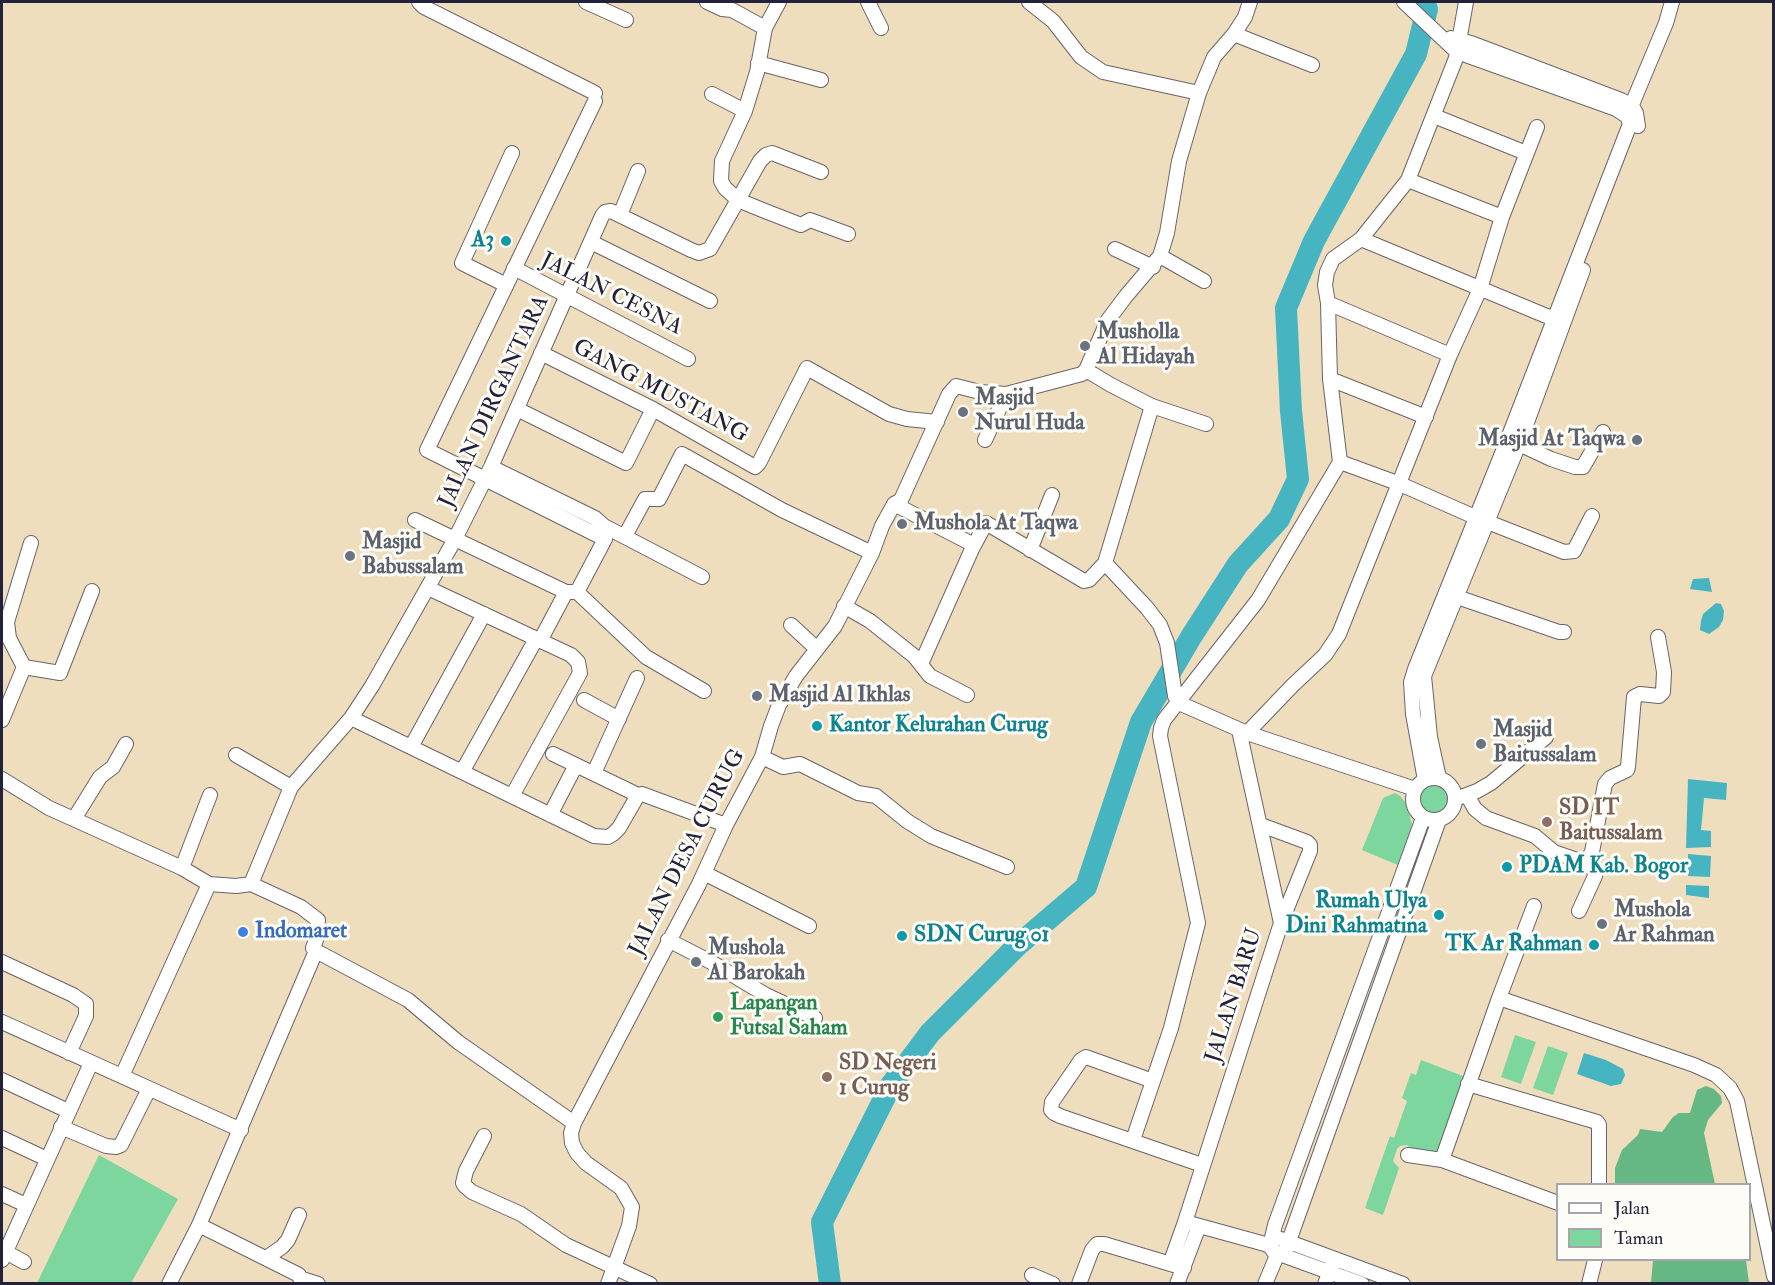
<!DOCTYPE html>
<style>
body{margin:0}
#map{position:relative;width:1775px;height:1285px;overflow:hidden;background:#eedebd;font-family:"IM FELL Double Pica",serif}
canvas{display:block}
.frame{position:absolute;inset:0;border:3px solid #22223b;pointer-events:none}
.legend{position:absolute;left:1556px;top:1183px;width:195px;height:78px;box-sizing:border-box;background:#fdfcf7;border:2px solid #a5a5ac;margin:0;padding:8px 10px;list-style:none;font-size:18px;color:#22223b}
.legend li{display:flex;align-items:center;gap:12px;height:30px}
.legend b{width:30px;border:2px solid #a5a5ac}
</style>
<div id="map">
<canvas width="1775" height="1285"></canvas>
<div class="frame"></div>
<ul class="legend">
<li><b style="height:8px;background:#fff"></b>Jalan</li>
<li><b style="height:16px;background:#7cd69d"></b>Taman</li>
</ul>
</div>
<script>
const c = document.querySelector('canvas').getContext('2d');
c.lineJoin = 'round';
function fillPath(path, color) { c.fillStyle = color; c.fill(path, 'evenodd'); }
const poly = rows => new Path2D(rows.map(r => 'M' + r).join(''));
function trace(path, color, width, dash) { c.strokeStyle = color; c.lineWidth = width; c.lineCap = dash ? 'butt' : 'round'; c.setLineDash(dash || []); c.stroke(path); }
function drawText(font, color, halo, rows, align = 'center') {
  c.font = font + ' "IM FELL Double Pica",serif'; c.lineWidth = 6; c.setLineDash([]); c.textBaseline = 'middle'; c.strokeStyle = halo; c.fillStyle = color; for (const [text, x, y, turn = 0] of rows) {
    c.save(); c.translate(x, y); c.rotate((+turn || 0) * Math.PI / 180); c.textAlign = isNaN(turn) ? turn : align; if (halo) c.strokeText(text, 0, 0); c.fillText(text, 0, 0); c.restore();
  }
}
fillPath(poly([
 '1417 799a18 18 0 1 1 36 0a18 18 0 1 1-36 0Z',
 [1395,793,1400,796,1406,803,1412,824,1400,866,1362,850,1383,798],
 [1515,1035,1536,1042,1521,1084,1501,1077],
 [1548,1046,1568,1053,1553,1095,1533,1088],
 [1421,1060,1476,1081,1446,1163,1417,1153,1407,1145,1400,1146,1397,1149,1393,1161,1399,1168,1383,1215,1365,1208,1390,1136,1394,1138,1407,1101,1402,1098,1411,1073,1416,1075],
 [99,1155,178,1199,131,1283,37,1283]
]), '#7cd69d');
fillPath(poly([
 [1706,1086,1714,1089,1721,1096,1722,1103,1708,1120,1704,1133,1715,1184,1615,1184,1615,1168,1622,1150,1638,1135,1640,1129,1662,1132,1673,1117,1679,1113,1690,1113,1697,1090],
 [1653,1260,1746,1260,1749,1283,1651,1283]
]), '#65b784');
fillPath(poly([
 [1709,578,1712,592,1690,589,1693,579],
 [1716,603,1721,604,1724,611,1723,620,1719,627,1709,634,1700,630,1701,621,1703,614],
 [1688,779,1727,783,1726,800,1704,798,1701,830,1711,831,1711,847,1686,848],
 [1688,854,1711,856,1710,877,1688,876],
 [1686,885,1709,886,1709,898,1686,895],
 [1584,1053,1606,1060,1623,1069,1625,1075,1621,1084,1611,1086,1577,1074]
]), '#47b5c1');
trace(poly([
 [830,1284,822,1222,891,1085,930,1033,1017,946,1086,887,1141,722,1191,637,1238,564,1279,519,1298,479,1291,411,1286,308,1314,241,1416,54,1427,9,1424,2]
]), '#47b5c1', 22);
const minor = poly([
 [419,2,424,7,595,93],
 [586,2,626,20],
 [707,2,722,9,732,10,765,28],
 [779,2,765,28,757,72,745,111,722,161,721,181,725,188,738,200,765,211,801,225,810,220,848,234],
 [868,2,881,28],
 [1029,2,1053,21,1081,57,1103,72,1199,93],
 [1404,2,1457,52,1616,109,1627,116,1630,124,1507,441,1415,669,1411,682,1413,714,1425,780],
 [1234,34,1312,65],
 [1451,38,1471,43,1621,100,1632,106,1636,113,1638,126],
 [758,63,821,80],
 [712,94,745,111],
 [595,101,427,450,605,539],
 [1628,114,1666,23,1672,2],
 [1434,116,1526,153],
 [1408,180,1502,217],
 [620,215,638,171],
 [1361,239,1561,322],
 [591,242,710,301],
 [1115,249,1153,267],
 [1160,256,1204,281],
 [514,268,688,359],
 [506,285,462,263,512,153],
 [1328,303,1450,355],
 [541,353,653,409,755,467,759,463,807,368,889,414,907,419,937,422],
 [1086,370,1108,320,1126,296,1160,256,1167,233,1179,161,1199,93,1214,57,1234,34,1245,17,1250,2],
 [1086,370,1111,385,1152,406,1206,424],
 [1330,379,1426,417],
 [517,409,626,463,653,409],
 [985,440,1006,394],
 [1519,444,1551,459,1575,467,1583,467,1603,432],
 [1340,462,1400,484,1475,517,1564,552,1574,551,1592,516],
 [491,467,595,518,604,526,702,577],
 [894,504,974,545],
 [415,520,566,592,577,592],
 [625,536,645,499,659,499,682,454,782,510,872,553],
 [1030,550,1052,495],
 [1105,563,1152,406],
 [428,588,571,655,578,662,580,673,512,796],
 [577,592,646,657,704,691],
 [577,592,605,539],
 [1457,597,1559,632,1564,632],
 [844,606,870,621,914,656,930,676,967,695],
 [791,625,817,649],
 [540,641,566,592],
 [921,664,972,549,986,523,1084,581,1089,580,1105,563,1147,608,1160,625,1167,643,1175,696,1179,703,1247,733,1415,789],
 [24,667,9,638,7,622,31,543],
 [584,700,619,719],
 [351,718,594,836,608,837,613,834,619,828,638,795,642,794,726,825],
 [2,720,24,667,60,673,92,591],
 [1239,730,1281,923,1185,1222,1265,1244,1270,1246,1274,1252,1362,1284],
 [1247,733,1293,685,1325,655,1339,634,1450,355,1480,289,1502,217,1537,127],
 [411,747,484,614],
 [553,754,638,795],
 [236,755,291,787],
 [762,757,783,767,800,764,858,793,876,796,907,821,931,836,1007,867],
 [462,772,536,639],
 [594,773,637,678],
 '1413 799a21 21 0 1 1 42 0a21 21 0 1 1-42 0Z',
 [1439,778,1430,737,1424,676,1519,444,1583,270],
 [2,779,49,808,182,868,209,884,236,886,251,884,301,907,318,920,317,937,313,948,316,951,408,1000,458,1042,574,1123,571,1133,572,1143,577,1153,586,1163,621,1188,632,1207,629,1226,608,1284],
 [1467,795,1475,809,1486,818,1535,836,1554,852,1583,862,1587,861,1592,852,1605,784,1610,778,1627,770,1628,767,1634,697,1640,694,1659,696,1663,692,1664,672,1658,637],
 [1461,797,1477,791,1491,783,1546,737],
 [550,815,576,765],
 [74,819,100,777,113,767,126,744],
 [1261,825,1307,842,1310,845,1310,851,1281,923],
 [182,868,210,795],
 [704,873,809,926],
 [251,884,291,787,351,718,372,686,455,539,491,467,602,216,605,212,611,211,691,250,699,253,710,249,760,161,766,155,772,153,821,172],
 [1579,911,1595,876,1595,872,1587,861],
 [668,940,711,962,766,995,815,1018],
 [2,962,73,995,86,1004,86,1016,69,1053],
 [1499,998,1694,1065,1716,1075,1730,1088,1737,1101,1774,1276],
 [2,1022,241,1130],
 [122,1076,209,884],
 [2,1080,68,1111],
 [1153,1081,1086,1057,1081,1060,1052,1102,1051,1110,1054,1113,1060,1116,1202,1165],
 [1468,1084,1597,1122,1599,1125,1599,1184],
 [574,1123,699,884,726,825,762,757,771,726,779,705,796,676,835,626,872,553,882,526,894,504,901,500,949,394,956,386,980,392,1006,394,1082,374,1086,370],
 [61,1127,106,1146,116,1147,121,1145,149,1089],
 [484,1136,466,1171,463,1183,465,1186,472,1192,521,1214,566,1245,650,1284],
 [2,1138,47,1159],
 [1133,1140,1171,1028,1198,923,1160,736,1161,728,1164,720,1258,600,1340,462,1330,379,1328,303,1325,285,1327,272,1333,259,1361,239,1408,180,1456,58,1466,2],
 [1408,1155,1442,1160,1558,1203],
 [1442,1160,1499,998,1534,906],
 [2,1194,26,1205],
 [199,1225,299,1275,302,1284],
 [1281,1239,1403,1284],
 [1270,1246,1275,1225,1423,818],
 [2,1250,24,1262],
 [1284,1255,1439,820],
 [266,1258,282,1247,288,1240,299,1215],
 [2,1260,91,1063],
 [1170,1264,1185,1222],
 [1032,1275,1053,1284],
 [302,1279,318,1284],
 [169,1284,199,1225,316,951],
 [1079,1284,1092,1250,1097,1244,1104,1244,1184,1268],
 [1177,1284,1199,1226],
 [1265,1284,1278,1253],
 [1325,1284,1333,1263],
 [1589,1284,1595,1260]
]);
trace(minor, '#696468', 16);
trace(minor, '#fff', 14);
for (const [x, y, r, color] of [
 [506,241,6,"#0f9aa8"],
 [1085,346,6,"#6b7280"],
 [963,412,6,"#6b7280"],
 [1637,440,6,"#6b7280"],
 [902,524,6,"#6b7280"],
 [350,556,6,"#6b7280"],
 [757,696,6,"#6b7280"],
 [817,726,6,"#0f9aa8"],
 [1481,744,6,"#6b7280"],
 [1547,822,6,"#8d6e63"],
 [1507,867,6,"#0f9aa8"],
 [1439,915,6,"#0f9aa8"],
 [1602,924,6,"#6b7280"],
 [243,932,6,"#3f7fe0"],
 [902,936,6,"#0f9aa8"],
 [1594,945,6,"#0f9aa8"],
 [696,962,6,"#6b7280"],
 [718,1017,6,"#2e9e5b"],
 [827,1077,6,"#8d6e63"]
]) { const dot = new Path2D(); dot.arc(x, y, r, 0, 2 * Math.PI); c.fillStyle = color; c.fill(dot); trace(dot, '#fdfcf7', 2); }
drawText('bold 22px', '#0d838f', '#fdfcf7', [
 ["A3",494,241],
 ["Kantor Kelurahan Curug",829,726,"left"],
 ["PDAM Kab. Bogor",1519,867,"left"],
 ["Rumah Ulya",1427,902],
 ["Dini Rahmatina",1427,927],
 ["SDN Curug 01",914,936,"left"],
 ["TK Ar Rahman",1582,945]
], 'right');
drawText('22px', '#22223b', '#fdfcf7', [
 ["JALAN CESNA",611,295,27],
 ["GANG MUSTANG",660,392,28],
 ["JALAN DIRGANTARA",495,402,-65],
 ["JALAN DESA CURUG",688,853,-63],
 ["JALAN BARU",1235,996,-72]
]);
drawText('bold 22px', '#5b616d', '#fdfcf7', [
 ["Musholla",1097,333],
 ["Al Hidayah",1097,358],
 ["Masjid",975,399],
 ["Nurul Huda",975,424],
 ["Masjid At Taqwa",1625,440,"right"],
 ["Mushola At Taqwa",914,524],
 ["Masjid",362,543],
 ["Babussalam",362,568],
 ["Masjid Al Ikhlas",769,696],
 ["Masjid",1493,731],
 ["Baitussalam",1493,756],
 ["Mushola",1614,911],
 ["Ar Rahman",1614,936],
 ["Mushola",708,949],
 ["Al Barokah",708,974]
], 'left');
drawText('bold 22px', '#785e54', '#fdfcf7', [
 ["SD IT",1559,809],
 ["Baitussalam",1559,834],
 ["SD Negeri",839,1064],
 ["1 Curug",839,1089]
], 'left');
drawText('bold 22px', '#366cbe', '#fdfcf7', [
 ["Indomaret",255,932]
], 'left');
drawText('bold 22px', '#27864d', '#fdfcf7', [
 ["Lapangan",730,1004],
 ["Futsal Saham",730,1029]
], 'left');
</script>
